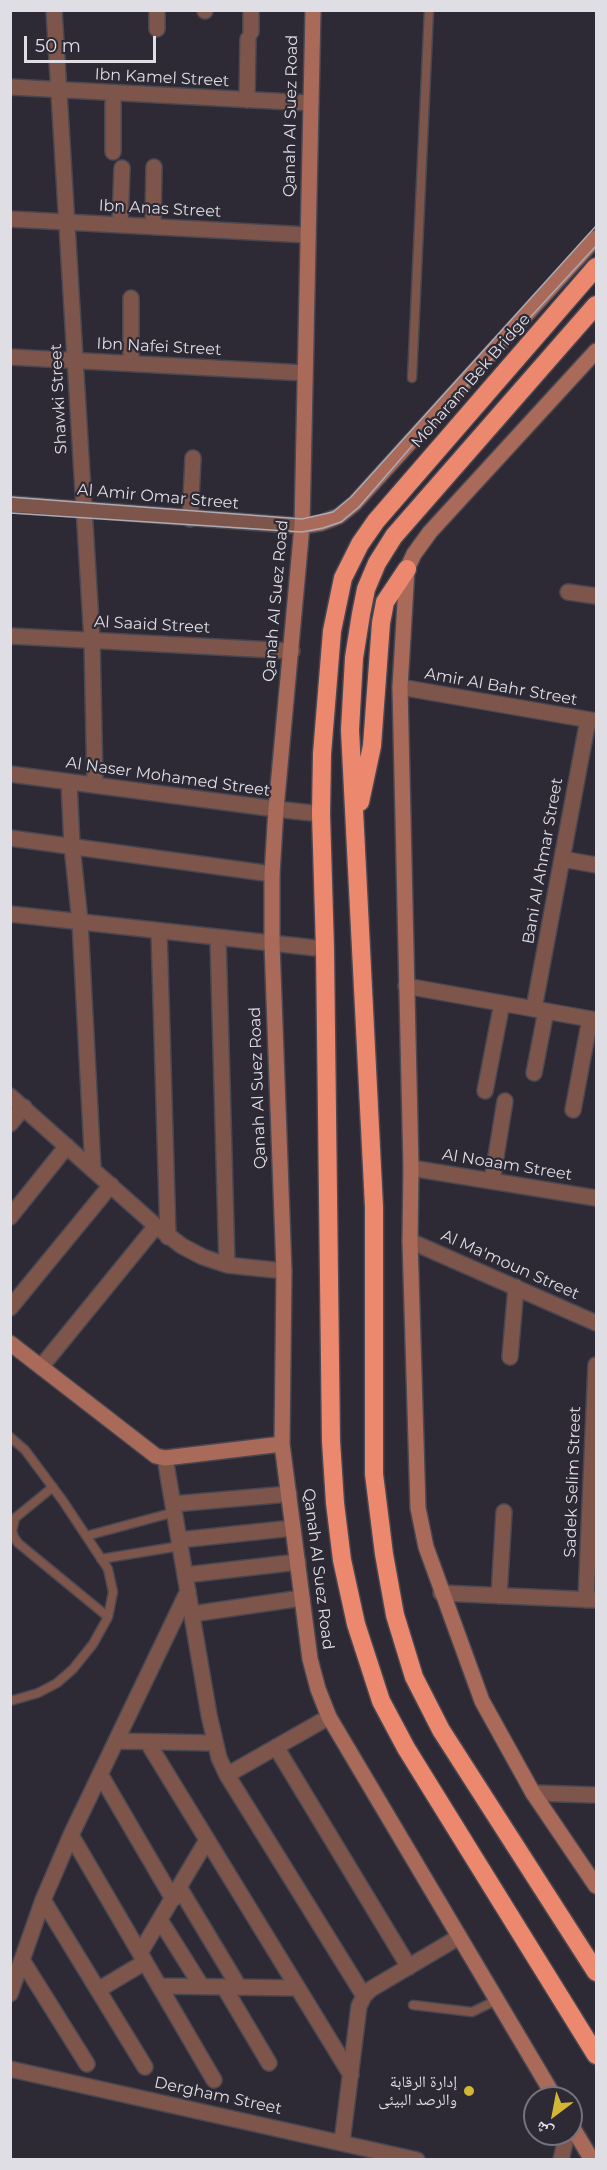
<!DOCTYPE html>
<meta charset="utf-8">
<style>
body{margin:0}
#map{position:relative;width:607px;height:2170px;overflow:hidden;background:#2d2a35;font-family:Montserrat,"Noto Naskh Arabic",sans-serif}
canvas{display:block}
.frame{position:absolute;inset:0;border:12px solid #dfdee5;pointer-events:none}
.north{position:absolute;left:523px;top:2086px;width:60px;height:60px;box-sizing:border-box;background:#2d2a35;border:2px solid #74727b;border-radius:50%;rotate:212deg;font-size:16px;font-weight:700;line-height:24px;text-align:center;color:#dfdee5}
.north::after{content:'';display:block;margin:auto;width:21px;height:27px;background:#d3b635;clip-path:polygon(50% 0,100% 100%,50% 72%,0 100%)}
.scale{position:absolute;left:24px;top:36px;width:132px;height:27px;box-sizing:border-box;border:3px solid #dfdee5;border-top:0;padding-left:8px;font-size:18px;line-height:21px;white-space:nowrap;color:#dfdee5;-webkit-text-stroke:4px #2d2a35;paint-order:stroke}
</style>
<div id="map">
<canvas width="607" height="2170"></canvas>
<div class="frame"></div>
<div class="north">ش</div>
<div class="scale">50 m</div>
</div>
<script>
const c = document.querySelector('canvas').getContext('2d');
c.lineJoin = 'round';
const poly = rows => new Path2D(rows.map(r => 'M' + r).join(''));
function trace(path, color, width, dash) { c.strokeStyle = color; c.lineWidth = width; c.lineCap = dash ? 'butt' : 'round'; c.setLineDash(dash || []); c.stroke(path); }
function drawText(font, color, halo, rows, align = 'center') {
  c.font = font + ' Montserrat,"Noto Naskh Arabic",sans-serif'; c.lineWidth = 4.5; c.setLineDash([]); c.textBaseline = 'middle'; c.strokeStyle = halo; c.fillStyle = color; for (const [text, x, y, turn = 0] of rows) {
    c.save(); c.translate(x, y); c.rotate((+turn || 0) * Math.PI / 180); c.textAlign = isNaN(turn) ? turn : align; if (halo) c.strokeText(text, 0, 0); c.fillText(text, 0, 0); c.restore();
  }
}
const lane = poly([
 [412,378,429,10],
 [10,1437,25,1450,63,1501,108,1569,113,1592,108,1617,93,1644,73,1669,57,1683,38,1693,10,1701],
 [53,1487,15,1518,12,1531,14,1537,18,1543,108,1617],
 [86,1536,175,1512],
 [101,1559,180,1546],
 [413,2005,472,2012,497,2000]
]);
const street = poly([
 [54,10,92,640,95,785],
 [157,10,157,29],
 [205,10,205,11],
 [251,10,251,32],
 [10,87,311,103],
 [247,100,248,39],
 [113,152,113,94],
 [10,219,308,235],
 [120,225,122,168],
 [153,226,154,167],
 [10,357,305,373],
 [131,363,131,298],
 [10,504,302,526],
 [190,519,193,458],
 [568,592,596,596],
 [10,636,292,651],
 [400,687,596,721],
 [10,774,276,809,321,814],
 [69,782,72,846,80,922,93,1169],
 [10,838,272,874],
 [562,859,596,865],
 [10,914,325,949],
 [159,931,168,1237],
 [218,938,227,1265],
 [406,986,596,1020],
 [534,1008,588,720],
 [534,1073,546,1011],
 [485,1091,502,1003],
 [10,1096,156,1226,182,1246,203,1257,227,1265,284,1271],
 [573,1110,590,1019],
 [10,1124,24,1107],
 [411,1168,596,1198],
 [492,1181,505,1101],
 [10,1217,67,1146],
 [410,1241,596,1323],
 [10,1308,111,1185],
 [510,1357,516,1287],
 [41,1367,156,1226],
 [165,1458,209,1715,219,1758,227,1775,364,1996],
 [173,1504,289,1494],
 [179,1540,293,1528],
 [185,1575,298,1562],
 [441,1593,596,1600],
 [499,1596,504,1512],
 [586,1600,596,1365],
 [192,1614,302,1598],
 [117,1741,215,1743],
 [148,1743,351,2075],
 [276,1747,409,1967],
 [100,1774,173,1899],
 [227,1775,329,1717],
 [533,1793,596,1795],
 [71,1835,214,2080],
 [179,1887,239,1987],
 [43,1900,145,2067],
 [160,1920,202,1987],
 [140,1953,207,1840],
 [22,1960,87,2064],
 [159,1986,298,1988],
 [224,1987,269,2063],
 [98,1990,145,1962],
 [10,1994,43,1900,71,1835,188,1591],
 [10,2069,417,2160],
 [342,2142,359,2006,364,1996,371,1989,459,1937],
 [561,2160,567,2134]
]);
const secondary = poly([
 [313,10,302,526,276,809,272,874,272,944,284,1271,282,1444,310,1659,318,1689,329,1717,555,2098],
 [596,351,430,532,414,554,407,569,400,687,411,1168,410,1241,418,1508,426,1547,482,1701,533,1793,596,1886],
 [302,526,321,523,339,516,354,504,596,238],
 [10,1343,156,1456,165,1458,282,1444],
 [571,2125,592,2160]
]);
const highway = poly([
 [596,267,376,521,360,544,343,578,332,631,322,754,321,814,325,949,331,1441,335,1503,342,1560,356,1624,381,1701,406,1748,596,2055],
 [596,305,394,536,377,563,366,589,361,614,354,658,350,730,374,1207,374,1474,384,1554,395,1615,414,1677,441,1730,596,1972],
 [360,802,372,746,381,623,385,602,407,569]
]);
trace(lane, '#494751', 11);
trace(street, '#494751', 18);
trace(secondary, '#494751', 18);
trace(highway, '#494751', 21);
trace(lane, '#7d554a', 8);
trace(street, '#7d554a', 15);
trace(secondary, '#aa6a59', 15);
trace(highway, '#ec886e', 18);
trace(poly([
 [10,497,302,519,333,512,351,497,596,226],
 [10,513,302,532,323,528,341,522,359,507,418,439,596,246]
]), '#acaab3', 1.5);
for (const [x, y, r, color] of [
 [469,2091,6,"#d3b635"]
]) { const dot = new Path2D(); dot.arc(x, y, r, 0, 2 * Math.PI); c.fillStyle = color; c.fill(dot); trace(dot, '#2d2a35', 2); }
drawText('16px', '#dfdee5', '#2d2a35', [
 ["Ibn Kamel Street",162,78,3],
 ["Qanah Al Suez Road",291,116,-89],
 ["Ibn Anas Street",160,209,3],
 ["Ibn Nafei Street",159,347,3],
 ["Moharam Bek Bridge",471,381,-49],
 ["Shawki Street",59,399,-93],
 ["Al Amir Omar Street",158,497,5],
 ["Qanah Al Suez Road",276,601,-85],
 ["Al Saaid Street",152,625,3],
 ["Amir Al Bahr Street",501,687,10],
 ["Al Naser Mohamed Street",168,777,8],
 ["Bani Al Ahmar Street",543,861,-80],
 ["Qanah Al Suez Road",258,1088,-92],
 ["Al Noaam Street",507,1165,9],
 ["Al Ma'moun Street",510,1265,24],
 ["Sadek Selim Street",573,1482,-88],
 ["Qanah Al Suez Road",318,1569,83],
 ["Dergham Street",218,2096,12]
]);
drawText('16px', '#dfdee5', '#2d2a35', [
 ["إدارة الرقابة",457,2082],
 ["والرصد البيئى",457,2100]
], 'right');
</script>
